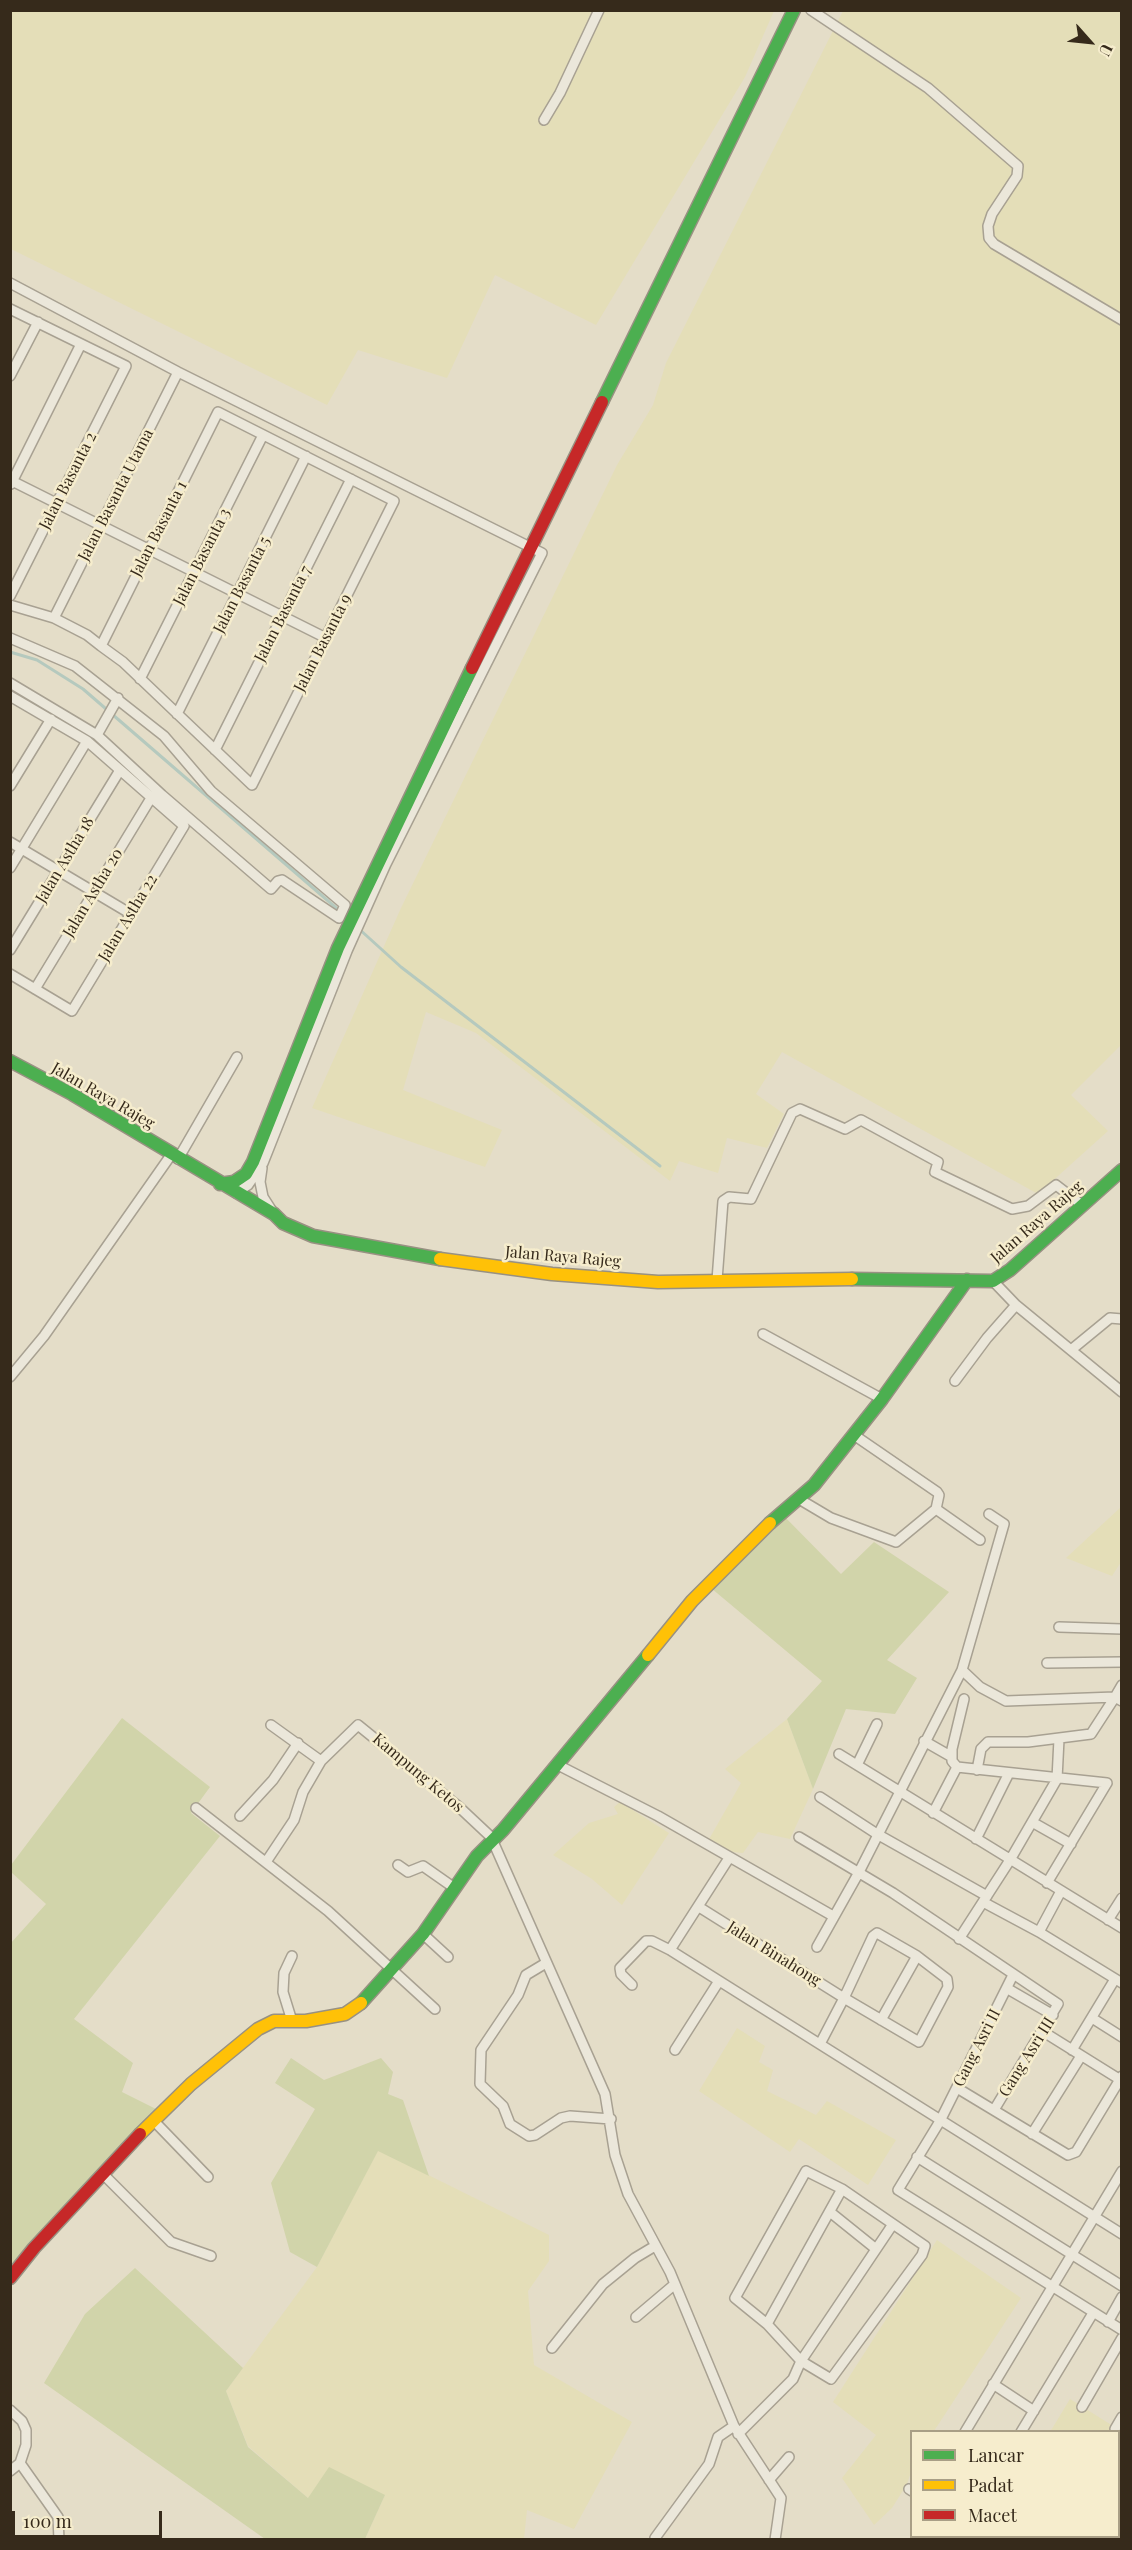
<!DOCTYPE html>
<style>
body{margin:0}
#map{position:relative;width:1132px;height:2550px;overflow:hidden;background:#e4ddc8;font-family:"Playfair Display",serif}
canvas{display:block}
.frame{position:absolute;inset:0;border:12px solid #362a1b;pointer-events:none}
.legend{position:absolute;left:910px;top:2430px;width:210px;height:108px;box-sizing:border-box;background:#f6edcd;border:2px solid #a99f86;margin:0;padding:8px 10px;list-style:none;font-size:18px;color:#362a1b}
.legend li{display:flex;align-items:center;gap:12px;height:30px}
.legend b{width:30px;border:2px solid #a99f86}
.north{position:absolute;left:1060px;top:12px;width:60px;height:60px;-webkit-text-stroke:4px #f6edcd;paint-order:stroke;rotate:117deg;font-size:16px;font-weight:700;line-height:24px;text-align:center;color:#362a1b}
.north::after{content:'';display:block;margin:auto;width:21px;height:27px;background:#362a1b;clip-path:polygon(50% 0,100% 100%,50% 72%,0 100%)}
.scale{position:absolute;left:12px;top:2511px;width:150px;height:27px;box-sizing:border-box;border:3px solid #362a1b;border-top:0;padding-left:8px;font-size:18px;line-height:21px;white-space:nowrap;color:#362a1b;-webkit-text-stroke:4px #f6edcd;paint-order:stroke}
</style>
<div id="map">
<canvas width="1132" height="2550"></canvas>
<div class="frame"></div>
<ul class="legend">
<li><b style="height:8px;background:#4caf50"></b>Lancar</li>
<li><b style="height:8px;background:#ffc107"></b>Padat</li>
<li><b style="height:8px;background:#c62828"></b>Macet</li>
</ul>
<div class="north">U</div>
<div class="scale">100 m</div>
</div>
<script>
const c = document.querySelector('canvas').getContext('2d');
c.lineJoin = 'round';
function fillPath(path, color) { c.fillStyle = color; c.fill(path, 'evenodd'); }
const poly = rows => new Path2D(rows.map(r => 'M' + r).join(''));
function trace(path, color, width, dash) { c.strokeStyle = color; c.lineWidth = width; c.lineCap = dash ? 'butt' : 'round'; c.setLineDash(dash || []); c.stroke(path); }
function drawText(font, color, halo, rows, align = 'center') {
  c.font = font + ' "Playfair Display",serif'; c.lineWidth = 5; c.setLineDash([]); c.textBaseline = 'middle'; c.strokeStyle = halo; c.fillStyle = color; for (const [text, x, y, turn = 0] of rows) {
    c.save(); c.translate(x, y); c.rotate((+turn || 0) * Math.PI / 180); c.textAlign = isNaN(turn) ? turn : align; if (halo) c.strokeText(text, 0, 0); c.fillText(text, 0, 0); c.restore();
  }
}
fillPath(poly([
 [10,11,774,11,745,77,596,325,495,275,447,378,358,350,327,405,11,249],
 [843,11,1121,11,1122,1044,1071,1095,1108,1131,1038,1194,782,1052,756,1094,784,1114,767,1148,727,1138,718,1173,679,1161,670,1181,476,1033,426,1012,403,1090,502,1130,485,1167,312,1108,401,908,617,465,653,405,666,363],
 [1121,1507,1121,1562,1112,1576,1066,1558],
 [787,1719,813,1789,790,1839,758,1832,743,1853,722,1851,708,1841,741,1783,725,1769],
 [620,1802,669,1833,622,1905,592,1879,553,1855,589,1823,618,1814,614,1807],
 [737,2028,765,2046,759,2062,773,2070,767,2091,816,2115,827,2101,896,2140,868,2185,799,2139,790,2152,699,2091],
 [378,2150,549,2235,549,2261,528,2291,534,2365,632,2422,574,2529,527,2510,524,2539,365,2539,385,2495,308,2498,248,2446,226,2391,317,2267],
 [937,2240,1021,2298,934,2431,912,2432,911,2472,907,2484,892,2508,874,2525,842,2478,876,2435,833,2402],
 [1070,2399,1121,2431,1121,2507,1118,2505,1118,2432,1050,2432]
]), '#e4deb8');
fillPath(poly([
 [778,1510,841,1574,874,1542,949,1592,887,1660,917,1678,895,1714,846,1709,813,1789,787,1719,822,1681,705,1583],
 [122,1718,210,1787,191,1813,220,1836,74,2019,133,2063,122,2092,156,2109,26,2254,10,2276,10,1944,46,1904,11,1872,11,1865],
 [291,2058,324,2080,381,2058,393,2072,388,2094,403,2100,429,2176,378,2151,317,2267,290,2252,271,2183,315,2109,275,2083],
 [135,2268,243,2368,226,2391,248,2447,308,2498,329,2467,385,2495,365,2539,265,2539,44,2383,85,2314]
]), '#d1d4aa');
trace(poly([
 [10,652,37,660,83,689,349,919],
 [358,928,401,967,660,1166]
]), '#b5c9be', 3);
const street = poly([
 [811,10,928,88,1018,166,1017,176,992,214,988,226,989,238,994,244,1122,320],
 [544,120,560,93,599,10],
 [10,283,178,372,542,553,386,864,347,951,263,1163,248,1185,236,1193],
 [10,309,126,366,10,596],
 [10,376,38,322],
 [10,480,326,638],
 [11,484,81,344],
 [10,605,54,618,87,635,101,646,123,662,252,785,394,501,218,412,101,646],
 [54,618,178,372],
 [10,638,75,666,164,736,211,791,345,905,339,918,282,880,278,881,271,889,162,795,97,735,10,683],
 [140,679,263,435],
 [10,696,87,741,184,826,72,1011,10,974],
 [177,714,306,456],
 [97,735,118,698],
 [215,750,351,479],
 [10,786,51,719],
 [10,842,131,914],
 [10,868,87,741],
 [10,950,120,770],
 [35,989,151,798],
 [178,1159,237,1057],
 [262,1168,260,1182,263,1197,272,1211],
 [717,1280,723,1201,729,1197,751,1199,792,1113,800,1109,845,1129,861,1120,938,1162,935,1172,1012,1209,1028,1206,1056,1185,1082,1205],
 [993,1281,1016,1305,1122,1392],
 [763,1334,882,1399],
 [1071,1350,1110,1318,1122,1319],
 [10,1377,44,1336,171,1155],
 [955,1381,987,1338,1016,1305],
 [799,1499,831,1518,896,1542,936,1509,939,1495,937,1492,854,1435],
 [936,1509,980,1540],
 [1059,1627,1122,1629],
 [1047,1663,1122,1662],
 [962,1670,980,1687,1006,1701,1115,1697],
 [1122,1685,1115,1697,1122,1701],
 [964,1699,952,1749,952,1761,957,1767,1107,1783,1047,1883],
 [271,1725,321,1761],
 [924,1741,952,1757],
 [839,1754,1122,1928],
 [558,1765,658,1816,833,1916],
 [857,1765,877,1724],
 [977,1770,981,1749,988,1742,1028,1742,1091,1734,1115,1697],
 [820,1797,877,1834,987,1896],
 [196,1808,328,1911,435,2009],
 [933,1813,957,1767],
 [240,1816,273,1780,298,1743],
 [1032,1822,1071,1844],
 [799,1837,893,1893,1058,2004,994,2110],
 [976,1839,1009,1773],
 [729,1858,670,1950,1122,2234],
 [266,1862,294,1820,303,1792,321,1761,358,1725,459,1807,491,1837,605,2094,615,2155,628,2194,670,2272,734,2426,781,2498,775,2540],
 [398,1865,408,1872,423,1866,453,1887],
 [983,1902,1039,1932,1122,1983],
 [699,1907,844,1998,919,2042,948,1987,947,1979,917,1956,877,1933,873,1936,844,1998,820,2044],
 [1108,1920,1122,1898],
 [1039,1932,1061,1891],
 [423,1934,448,1957],
 [959,1939,1010,1860,1057,1779,1059,1739],
 [817,1947,858,1874,962,1670,1004,1524,989,1514],
 [546,1963,526,1975,518,1995,481,2050,480,2084,503,2106,510,2124,529,2136,535,2135,561,2118,570,2116,611,2119],
 [1013,1975,940,2121,898,2190,1122,2330],
 [632,1985,621,1974,620,1968,646,1941,652,1941,670,1950],
 [1008,1989,1053,2015],
 [1092,2018,1122,2037],
 [881,2020,917,1956],
 [292,2021,283,1992,284,1973,292,1956],
 [1042,2031,1119,2079],
 [675,2050,719,1981],
 [1072,2050,1115,1979],
 [957,2088,1068,2155,1076,2152,1122,2076],
 [153,2120,208,2177],
 [1032,2134,1081,2056],
 [917,2157,1122,2286],
 [806,2171,842,2189,925,2246,922,2255,831,2379,801,2361,767,2324,735,2298,806,2171],
 [103,2174,171,2242,211,2256],
 [830,2212,876,2249],
 [636,2317,675,2284],
 [1108,2322,1122,2297],
 [767,2324,842,2189],
 [552,2348,603,2284,635,2258,655,2246],
 [993,2384,1034,2411],
 [1082,2407,1122,2338],
 [10,2410,22,2421,26,2430,26,2445,20,2463,58,2517,59,2540],
 [1115,2429,1122,2417],
 [965,2432,1122,2171],
 [1021,2432,1093,2313],
 [738,2434,793,2379,801,2361,893,2224],
 [10,2471,20,2463],
 [769,2480,789,2457],
 [909,2489,912,2491],
 [1118,2528,1122,2530],
 [988,2536,992,2540],
 [1063,2536,1067,2540],
 [655,2538,709,2464,718,2437,734,2426],
 [949,2540,951,2536],
 [1000,2540,1002,2536]
]);
const fast = poly([
 [602,402,794,10],
 [10,1061,72,1094,274,1214,283,1223,313,1236,440,1259],
 [220,1184,234,1182,246,1174,253,1162,338,948,472,668],
 [852,1279,993,1281,1010,1270,1122,1170],
 [770,1523,814,1485,882,1399,967,1280],
 [361,2003,423,1934,477,1856,503,1830,648,1655]
]);
const slow = poly([
 [440,1259,552,1274,658,1282,852,1279],
 [648,1655,692,1601,770,1523],
 [140,2134,191,2084,258,2029,274,2021,306,2021,345,2014,361,2003]
]);
const jam = poly([
 [472,668,602,402],
 [10,2278,34,2248,140,2134]
]);
trace(street, '#a8a192', 12);
trace(fast, '#989182', 15);
trace(slow, '#989182', 15);
trace(jam, '#989182', 15);
trace(street, '#ebe7da', 9);
trace(fast, '#4caf50', 12);
trace(slow, '#ffc107', 12);
trace(jam, '#c62828', 12);
drawText('16px', '#362a1b', '#f6edcd', [
 ["Jalan Basanta 2",68,481,-63],
 ["Jalan Basanta Utama",116,495,-63],
 ["Jalan Basanta 1",159,529,-63],
 ["Jalan Basanta 3",202,557,-63],
 ["Jalan Basanta 5",242,585,-63],
 ["Jalan Basanta 7",283,614,-63],
 ["Jalan Basanta 9",323,643,-63],
 ["Jalan Astha 18",65,860,-59],
 ["Jalan Astha 20",93,893,-59],
 ["Jalan Astha 22",128,918,-59],
 ["Jalan Raya Rajeg",103,1096,30],
 ["Jalan Raya Rajeg",1037,1222,-41],
 ["Jalan Raya Rajeg",563,1257,5],
 ["Kampung Ketos",418,1773,40],
 ["Jalan Binahong",774,1954,32],
 ["Gang Asri II",977,2048,-63],
 ["Gang Asri III",1027,2057,-58]
]);
</script>
